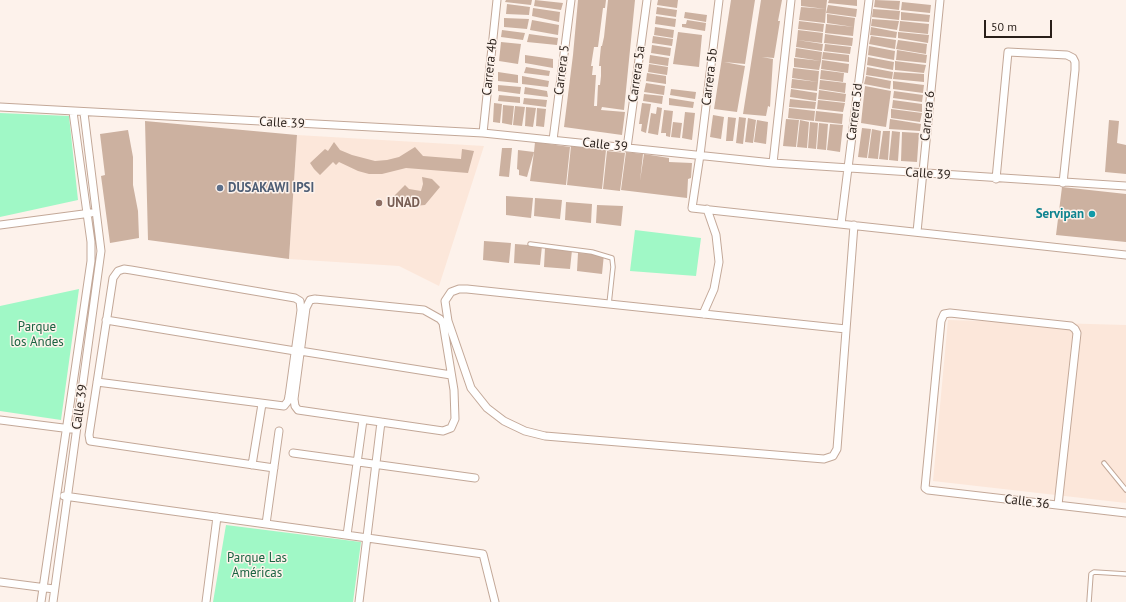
<!DOCTYPE html>
<meta charset="utf-8">
<style>
body{margin:0}
#map{position:relative;width:1126px;height:602px;overflow:hidden;background:#fdf2eb;font-family:"PT Sans",sans-serif}
canvas{display:block}
.scale{position:absolute;left:984px;top:20px;width:68px;height:18px;box-sizing:border-box;border:2px solid #291f19;border-top:0;padding-left:5px;font-size:12px;line-height:14px;white-space:nowrap;color:#291f19;-webkit-text-stroke:3px #fdf2eb;paint-order:stroke}
</style>
<div id="map">
<canvas width="1126" height="602"></canvas>
<div class="scale">50 m</div>
</div>
<script>
const c = document.querySelector('canvas').getContext('2d');
c.lineJoin = 'round';
function fillPath(path, color) { c.fillStyle = color; c.fill(path, 'evenodd'); }
const poly = rows => new Path2D(rows.map(r => 'M' + r).join(''));
function trace(path, color, width, dash) { c.strokeStyle = color; c.lineWidth = width; c.lineCap = dash ? 'butt' : 'round'; c.setLineDash(dash || []); c.stroke(path); }
function drawText(font, color, halo, rows, align = 'center') {
  c.font = font + ' "PT Sans",sans-serif'; c.lineWidth = 3; c.setLineDash([]); c.textBaseline = 'middle'; c.strokeStyle = halo; c.fillStyle = color; for (const [text, x, y, turn = 0] of rows) {
    c.save(); c.translate(x, y); c.rotate((+turn || 0) * Math.PI / 180); c.textAlign = isNaN(turn) ? turn : align; if (halo) c.strokeText(text, 0, 0); c.fillText(text, 0, 0); c.restore();
  }
}
fillPath(poly([
 [297,135,484,146,439,286,399,266,289,259],
 [948,320,1126,325,1126,503,933,481]
]), '#fce7da');
fillPath(poly([
 [0,113,69,116,78,200,0,217],
 [635,230,701,238,696,276,630,271],
 [79,289,61,420,0,411,0,306],
 [226,525,361,542,353,602,213,602]
]), '#a0f8c6');
fillPath(poly([
 [506,0,532,0,531,5,505,2],
 [535,0,563,3,561,10,534,6],
 [578,0,606,0,605,8,603,8,598,47,594,47,591,66,593,66,592,75,596,75,594,106,597,106,598,85,600,85,601,76,601,66,599,66,601,46,602,46,604,37,608,0,635,0,624,110,602,107,601,110,625,112,622,135,564,127,573,55],
 [658,0,678,0,677,8,657,5],
 [731,0,755,0,745,64,724,62,745,66,737,112,714,109],
 [761,0,782,0,778,21,780,21,774,58,762,57,773,59,770,107,768,106,766,116,743,114],
 [801,0,827,0,826,9,801,6],
 [829,0,857,0,857,6,828,3],
 [875,0,900,1,899,10,874,7],
 [902,2,931,5,930,13,901,10],
 [507,4,530,7,529,15,506,14],
 [828,5,857,9,856,17,826,13],
 [657,7,677,10,676,17,656,14],
 [801,7,826,9,825,23,799,20],
 [533,8,560,12,559,22,532,16],
 [873,9,900,11,899,20,872,17],
 [685,12,707,15,706,22,684,18],
 [901,12,930,15,929,22,901,20],
 [827,14,855,18,854,27,827,23],
 [656,16,676,19,675,27,655,24],
 [504,18,529,19,527,29,504,27],
 [872,19,899,21,897,30,871,26],
 [532,20,559,25,558,35,530,30],
 [687,20,706,23,705,31,682,27,682,24,686,24],
 [799,21,824,24,823,32,798,29],
 [900,21,929,24,928,34,899,31],
 [826,24,854,27,853,36,825,33],
 [655,27,674,30,673,38,654,35],
 [871,27,897,32,896,38,870,35],
 [502,30,525,33,523,40,501,37],
 [798,30,823,33,822,43,797,40],
 [678,32,702,35,699,67,673,64],
 [898,32,929,35,928,43,898,38],
 [529,34,558,38,557,45,527,42],
 [825,34,853,38,852,46,824,43],
 [653,36,673,39,672,46,652,43],
 [871,36,896,40,895,49,869,44],
 [797,40,823,44,822,51,796,47],
 [898,40,927,44,926,54,896,49],
 [501,42,521,44,518,64,499,61],
 [825,44,851,47,850,54,824,51],
 [652,45,671,48,670,56,651,53],
 [869,46,895,51,894,60,868,55],
 [796,48,822,52,821,61,795,57],
 [897,50,927,55,926,63,896,60],
 [823,52,849,55,849,62,822,59],
 [525,55,553,59,553,68,525,63],
 [650,55,669,58,668,66,649,63],
 [868,57,894,62,893,70,867,65],
 [794,58,821,61,819,70,794,67],
 [822,60,849,64,848,73,821,69],
 [895,61,926,65,924,73,895,70],
 [649,64,668,67,667,75,648,72],
 [526,67,550,71,549,76,524,73],
 [867,67,893,72,892,79,866,75],
 [793,68,819,71,818,82,792,78],
 [821,70,844,73,843,82,820,79],
 [498,72,518,75,518,83,498,81],
 [894,72,924,74,924,82,893,79],
 [647,73,666,76,666,84,646,81],
 [522,76,549,81,548,87,522,84],
 [866,76,891,81,890,89,864,84],
 [792,79,818,82,817,91,791,88],
 [820,80,846,83,845,93,819,89],
 [893,81,924,85,923,93,893,89],
 [646,83,665,86,664,95,644,92],
 [498,85,521,87,520,94,498,91],
 [865,86,891,91,886,127,861,123],
 [525,87,547,91,548,97,524,94],
 [671,89,696,92,695,99,670,95],
 [791,89,817,93,816,101,790,97],
 [819,90,846,94,845,102,818,99],
 [894,91,923,95,922,102,893,98],
 [644,94,663,96,662,104,643,101],
 [499,95,520,97,520,103,498,101],
 [524,98,547,100,546,107,523,104],
 [669,98,694,102,693,108,669,105],
 [790,99,816,102,815,109,789,107],
 [818,100,845,103,843,112,817,109],
 [893,100,922,104,922,112,892,108],
 [494,103,502,104,500,123,493,122],
 [642,103,651,104,646,133,641,131,642,124,639,124],
 [503,105,514,106,512,125,502,123],
 [515,106,525,107,522,126,513,125],
 [526,107,536,108,533,127,525,126],
 [657,107,662,108,658,135,648,133,651,113,656,114],
 [537,108,546,109,544,127,536,126],
 [789,108,815,111,814,121,788,118],
 [891,109,922,113,920,122,891,118],
 [664,110,673,111,670,137,666,136,666,133,661,133],
 [816,111,843,114,842,124,815,121],
 [685,112,695,113,692,140,682,138],
 [713,115,724,117,721,139,710,137],
 [728,117,736,118,733,141,726,141],
 [739,117,746,118,743,144,736,143],
 [748,118,756,120,753,143,745,142],
 [786,119,799,120,796,147,783,146],
 [890,119,921,124,920,131,889,129],
 [757,120,768,122,766,144,754,142],
 [800,120,809,122,807,148,797,147],
 [1109,120,1119,121,1117,143,1126,145,1126,174,1105,172],
 [145,121,297,135,289,259,148,240],
 [673,122,682,123,680,138,671,137],
 [810,122,818,123,816,149,808,148],
 [819,123,828,124,826,150,817,149],
 [830,124,843,125,840,152,827,150],
 [862,128,871,129,867,158,858,157],
 [872,129,881,131,878,159,868,158],
 [128,130,133,157,133,185,138,211,139,238,110,243,101,176,105,175,100,134],
 [883,131,890,131,888,160,879,159],
 [892,131,900,132,898,161,889,160],
 [902,132,919,133,917,162,901,161],
 [334,142,340,150,352,155,375,161,387,160,399,157,415,147,423,156,461,159,462,149,474,151,468,173,406,168,382,174,369,174,358,171,339,162,336,165,333,162,320,175,314,169,310,163,325,149,328,151],
 [535,142,570,147,566,185,530,181,534,152,527,177,519,175,519,170,517,169,518,150,534,152],
 [571,146,606,150,602,189,567,185],
 [502,148,512,148,509,177,499,176],
 [607,151,625,153,620,191,603,189],
 [626,152,643,154,640,181,644,154,669,158,669,162,692,163,691,178,688,179,687,198,621,190],
 [422,177,432,179,440,187,425,205,414,206,404,203,394,196,405,185,409,189,421,191,423,184],
 [1062,187,1126,194,1126,242,1056,235],
 [506,196,533,198,531,218,506,215],
 [535,198,562,200,560,219,534,216],
 [566,202,592,204,591,223,565,220],
 [597,205,623,206,621,226,596,223],
 [484,241,511,243,509,263,483,260],
 [515,244,542,246,540,265,514,263],
 [545,248,572,250,570,269,544,267],
 [578,253,604,254,602,274,577,271]
]), '#ccb1a0');
const lane = poly([
 [530,244,592,252,612,258,613,267,609,304],
 [1104,463,1126,490],
 [1089,602,1091,574,1094,572,1126,574]
]);
const street = poly([
 [719,0,700,155,692,208,1126,255],
 [0,107,483,133,773,163,1126,186],
 [483,133,497,0],
 [553,140,571,0],
 [627,148,647,0],
 [773,163,791,0],
 [996,179,1008,52,1067,55,1073,58,1075,62,1075,70,1063,183],
 [841,224,869,0],
 [0,225,91,213],
 [917,232,940,0],
 [315,299,424,310,440,319,443,323,454,390,455,419,451,428,443,431,298,410,295,406,294,399,306,308,310,300,315,299],
 [703,314,714,289,719,262,716,235,707,209],
 [106,320,295,351],
 [846,329,467,289,459,289,451,292,445,301,448,321,471,388,487,408,504,421,525,431,545,436,824,459,833,456,837,449,854,225],
 [300,351,451,375],
 [97,382,284,406,288,401,289,396,301,310,300,301,295,298,131,270,124,269,118,271,113,278,89,435,90,441,274,468],
 [0,420,71,429],
 [293,453,475,478],
 [252,465,262,404],
 [64,496,483,554,495,602],
 [1058,505,1077,333,1075,329,1071,326,950,313,944,314,941,321,925,488,928,490,1126,513],
 [266,524,279,431],
 [347,535,363,420],
 [0,582,54,589],
 [41,602,91,261,91,242,73,112],
 [53,602,101,251,84,113],
 [206,602,217,517],
 [359,602,381,422]
]);
trace(lane, '#c3a898', 5.5);
trace(street, '#c3a898', 9);
trace(lane, '#fff', 3.5);
trace(street, '#fff', 7);
for (const [x, y, r, color] of [
 [220,188,4,"#5c6f8a"],
 [379,203,4,"#8d6e63"],
 [1092,214,4,"#0f9aa8"]
]) { const dot = new Path2D(); dot.arc(x, y, r, 0, 2 * Math.PI); c.fillStyle = color; c.fill(dot); trace(dot, '#fdf2eb', 1.5); }
drawText('13px', '#291f19', '#fdf2eb', [
 ["Carrera 4b",490,67,-84],
 ["Carrera 5",562,70,-83],
 ["Carrera 5a",637,74,-82],
 ["Carrera 5b",710,77,-83],
 ["Carrera 5d",855,112,-83],
 ["Carrera 6",928,116,-84],
 ["Calle 39",282,123,3],
 ["Calle 39",605,145,6],
 ["Calle 39",928,174,4],
 ["Calle 39",80,407,-82],
 ["Calle 36",1027,502,7]
]);
drawText('bold 13px', '#4e5e75', '#fdf2eb', [
 ["DUSAKAWI IPSI",228,188]
], 'left');
drawText('bold 13px', '#785e54', '#fdf2eb', [
 ["UNAD",387,203]
], 'left');
drawText('bold 13px', '#0d838f', '#fdf2eb', [
 ["Servipan",1084,214]
], 'right');
drawText('13px', '#1a6341', '#fdf2eb', [
 ["Parque",37,327],
 ["los Andes",37,342],
 ["Parque Las",257,558],
 ["Américas",257,573]
]);
</script>
